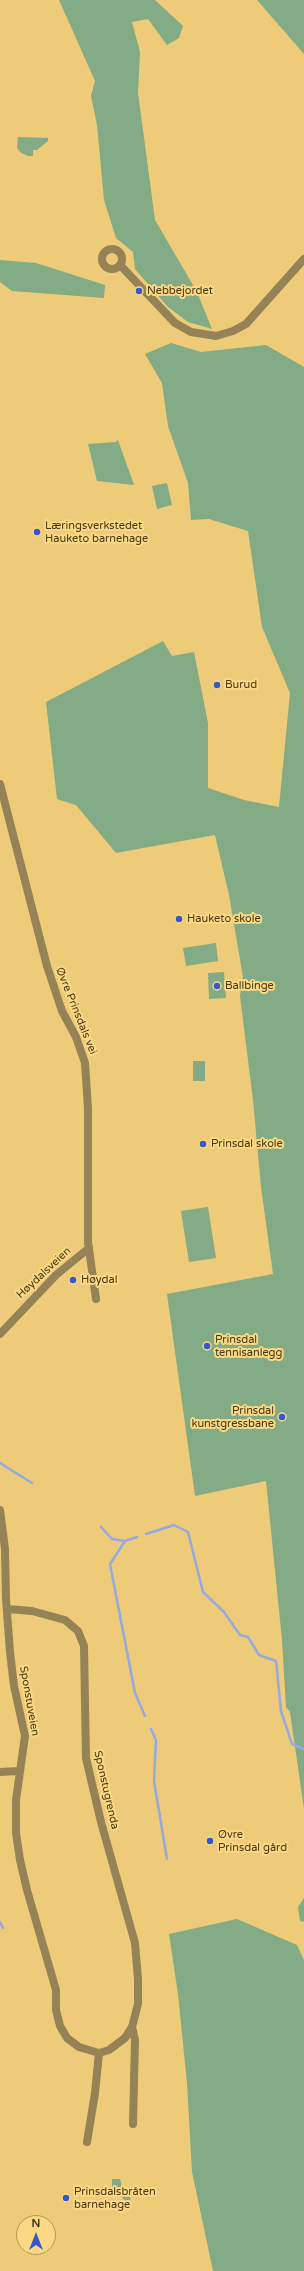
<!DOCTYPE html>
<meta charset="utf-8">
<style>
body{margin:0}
#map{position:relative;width:304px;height:2271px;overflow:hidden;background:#edcb78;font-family:"Varela Round",sans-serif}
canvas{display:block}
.north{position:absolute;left:16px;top:2215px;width:40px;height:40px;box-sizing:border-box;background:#fbd884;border:1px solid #b39857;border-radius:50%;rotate:0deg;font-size:11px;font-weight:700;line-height:16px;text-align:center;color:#463814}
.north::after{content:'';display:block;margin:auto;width:14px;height:18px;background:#3758c9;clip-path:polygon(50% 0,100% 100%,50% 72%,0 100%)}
</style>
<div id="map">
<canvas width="304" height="2271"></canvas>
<div class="north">N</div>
</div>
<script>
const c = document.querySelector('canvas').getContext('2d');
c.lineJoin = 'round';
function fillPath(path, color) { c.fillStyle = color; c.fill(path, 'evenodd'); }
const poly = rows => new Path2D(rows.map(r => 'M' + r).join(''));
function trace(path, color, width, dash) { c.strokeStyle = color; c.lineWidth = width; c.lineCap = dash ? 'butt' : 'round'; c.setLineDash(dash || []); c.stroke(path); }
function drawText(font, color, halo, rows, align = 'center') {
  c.font = font + ' "Varela Round",sans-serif'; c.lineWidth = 4; c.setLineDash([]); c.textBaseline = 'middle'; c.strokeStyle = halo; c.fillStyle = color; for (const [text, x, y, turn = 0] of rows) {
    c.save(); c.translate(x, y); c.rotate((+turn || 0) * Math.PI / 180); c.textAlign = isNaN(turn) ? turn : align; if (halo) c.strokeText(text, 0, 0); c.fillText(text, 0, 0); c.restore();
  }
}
fillPath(poly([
 [59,0,155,0,183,26,179,38,167,45,148,19,132,22,140,52,138,93,155,220,197,292,212,329,188,322,168,307,135,269,133,252,116,238,104,200,97,125,91,96,95,81],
 [257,0,304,0,304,54],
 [18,137,48,138,48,141,37,150,33,150,33,156,28,156,21,153,17,148],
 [0,260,36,263,105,285,104,298,12,291,0,282],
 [171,343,201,352,266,345,304,367,304,1809,290,1712,286,1707,282,1640,266,1481,195,1496,167,1294,273,1274,261,1187,253,1100,240,996,243,977,229,895,215,835,116,853,76,805,57,799,46,702,163,641,172,656,194,652,208,723,208,788,244,800,279,807,290,693,262,627,248,531,209,519,191,520,188,483,168,426,162,383,145,354],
 [118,440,134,485,97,481,88,444,116,442],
 [167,483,172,505,157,509,152,486],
 [216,943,218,961,186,966,183,948],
 [224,972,226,998,209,999,208,973],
 [193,1061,205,1061,205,1081,193,1081],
 [208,1207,216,1258,189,1262,181,1211],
 [304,1898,304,1922,300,1921,298,1907],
 [237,1919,297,1945,304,1960,304,2271,213,2271,192,2172,187,2083,178,1994,169,1934],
 [112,2179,120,2179,122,2187,131,2199,126,2202,121,2196,112,2195]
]), '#82ab86');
trace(poly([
 [0,1463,32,1483],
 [101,1527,112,1539,125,1541,137,1537],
 [146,1534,174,1525,188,1532,203,1592,224,1612,240,1635,248,1637,259,1655,276,1661,281,1711,292,1744,304,1749],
 [125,1541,110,1564,135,1693,145,1716],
 [151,1729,156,1740,154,1781,167,1859],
 [0,1922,3,1928]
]), '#94aae1', 2.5);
trace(poly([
 '102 259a10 10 0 1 1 20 0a10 10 0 1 1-20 0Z',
 [120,265,175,323,191,332,216,336,233,331,246,324,304,259],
 [0,784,47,966,62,1011,76,1037,85,1063,88,1109,88,1242,96,1299],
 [0,1334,56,1275,89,1248],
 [0,1510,5,1549,6,1599,10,1652,14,1686,25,1736,16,1800,16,1833,20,1860,27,1890,56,1990,56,2010,60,2026,67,2038,79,2047,99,2053,109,2050,125,2038,132,2027,138,2004,138,1979,135,1943,101,1822,86,1758,84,1646,78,1631,65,1620,32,1611,7,1609],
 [0,1772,19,1771],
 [132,2027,135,2040,133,2124],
 [87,2142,95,2093,99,2053]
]), '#958257', 8);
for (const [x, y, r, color] of [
 [139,291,4,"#3758c9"],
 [37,532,4,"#3758c9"],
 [217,685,4,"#3758c9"],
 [179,919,4,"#3758c9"],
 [217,986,4,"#3758c9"],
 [203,1144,4,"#3758c9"],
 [73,1280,4,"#3758c9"],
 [207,1346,4,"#3758c9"],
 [282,1417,4,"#3758c9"],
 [210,1841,4,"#3758c9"],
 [66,2198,4,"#3758c9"]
]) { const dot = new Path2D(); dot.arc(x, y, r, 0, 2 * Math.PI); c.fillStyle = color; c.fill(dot); trace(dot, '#fbd884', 1.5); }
drawText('11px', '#463814', '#fbd884', [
 ["Nebbejordet",147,291],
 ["Læringsverkstedet",45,526],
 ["Hauketo barnehage",45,539],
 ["Burud",225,685],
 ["Hauketo skole",187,919],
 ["Ballbinge",225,986],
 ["Prinsdal skole",211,1144],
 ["Høydal",81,1280],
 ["Prinsdal",215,1340],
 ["tennisanlegg",215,1353],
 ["Prinsdal",274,1411,"right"],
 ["kunstgressbane",274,1424,"right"],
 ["Øvre",218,1835],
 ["Prinsdal gård",218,1848],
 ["Prinsdalsbråten",74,2192],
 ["barnehage",74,2205]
], 'left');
drawText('11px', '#463814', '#fbd884', [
 ["Øvre Prinsdals vei",76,1011,68],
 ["Høydalsveien",44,1273,-43],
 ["Sponstuveien",29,1701,80],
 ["Sponstugrenda",106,1790,77]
]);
</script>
